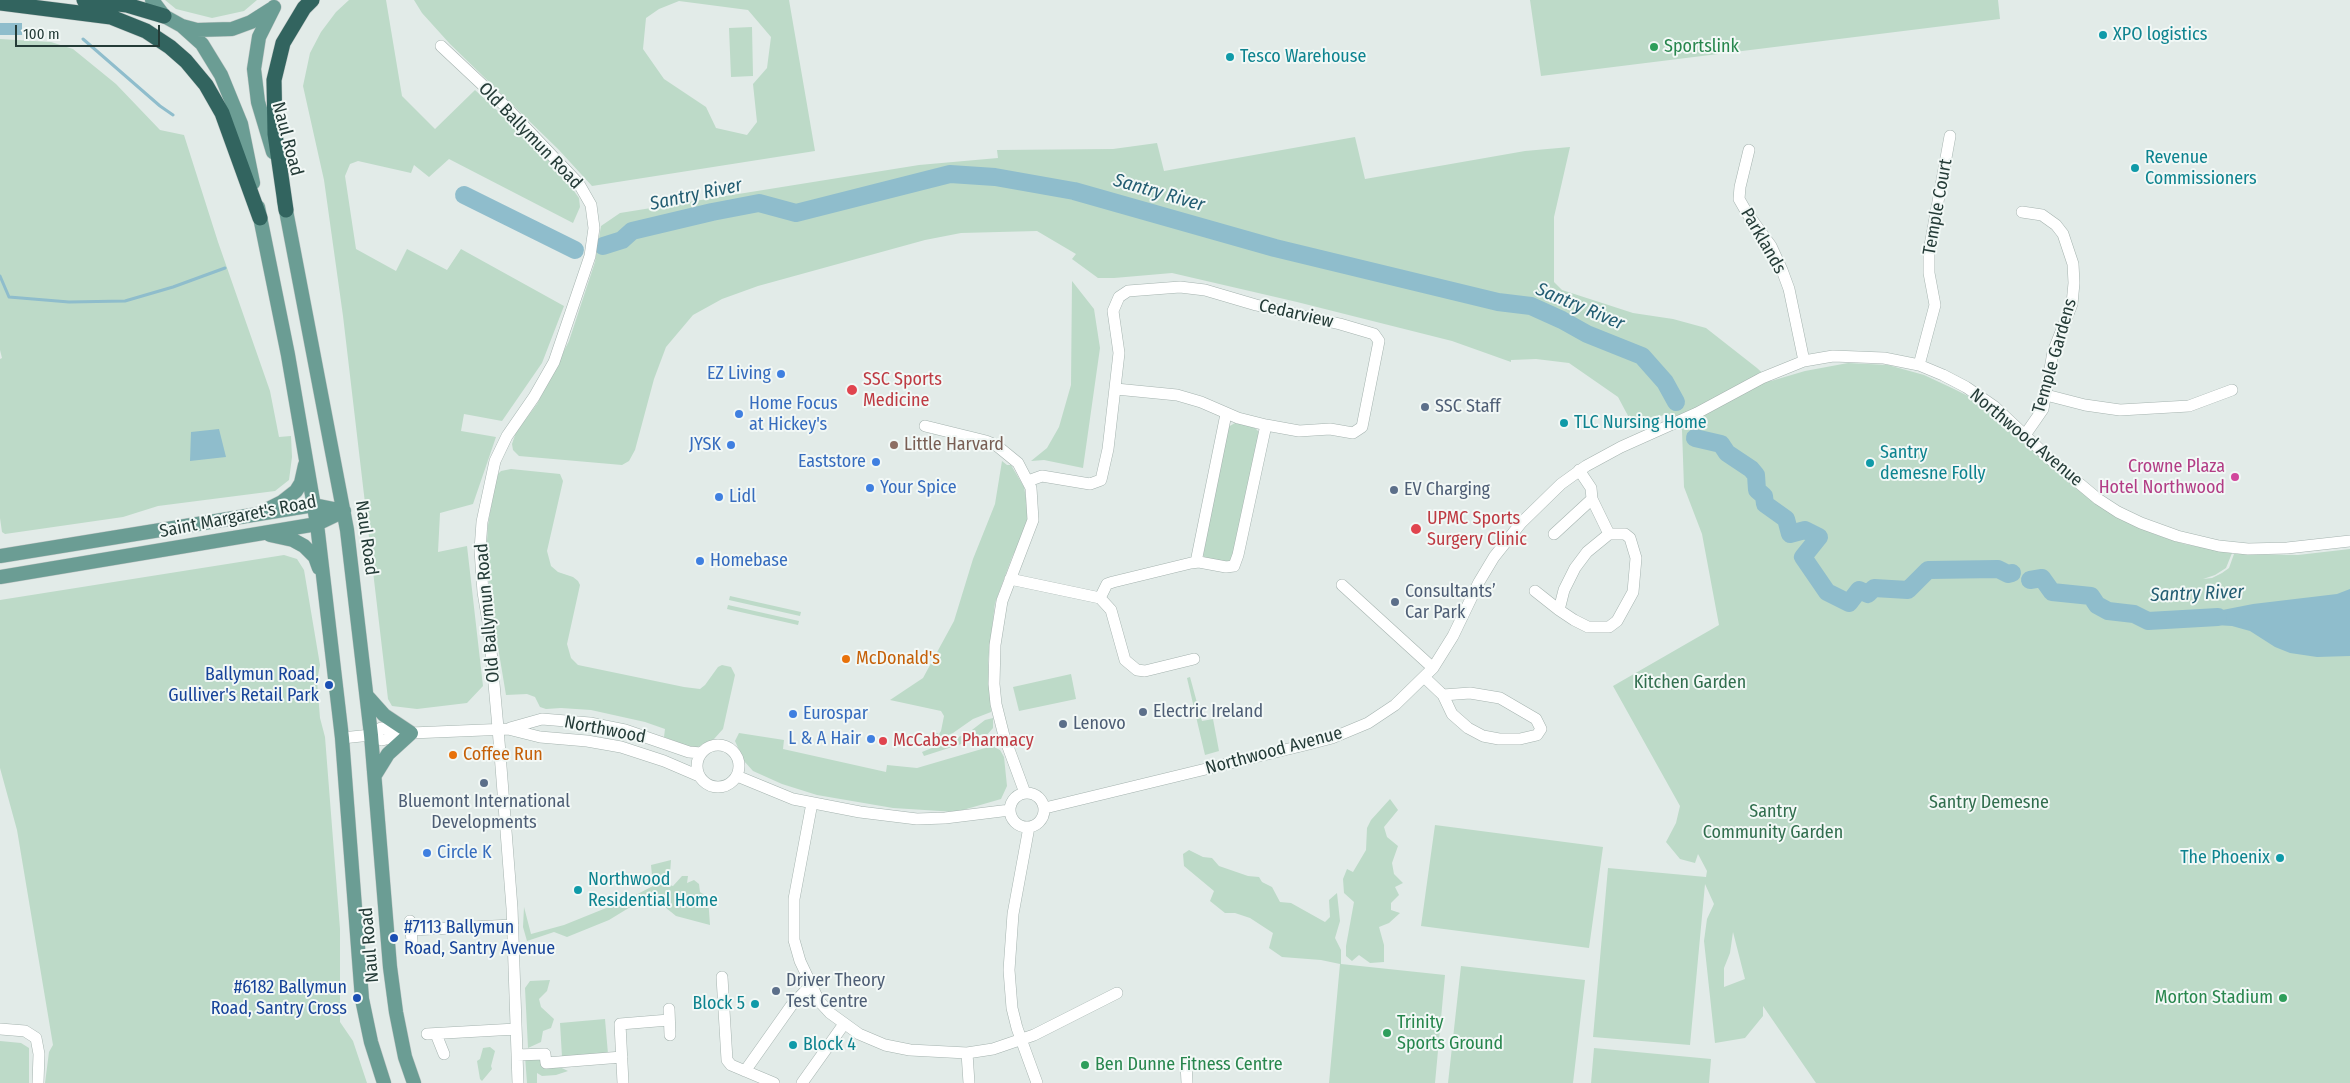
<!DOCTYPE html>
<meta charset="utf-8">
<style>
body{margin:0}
#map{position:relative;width:2350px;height:1083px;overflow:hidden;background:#e2ebe8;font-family:"Fira Sans Condensed",sans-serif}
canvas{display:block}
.scale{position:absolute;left:15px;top:25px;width:145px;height:22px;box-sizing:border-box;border:2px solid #243b37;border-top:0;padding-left:6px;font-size:15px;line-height:18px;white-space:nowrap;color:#243b37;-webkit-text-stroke:4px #f2f8f6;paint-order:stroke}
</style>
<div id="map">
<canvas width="2350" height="1083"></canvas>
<div class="scale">100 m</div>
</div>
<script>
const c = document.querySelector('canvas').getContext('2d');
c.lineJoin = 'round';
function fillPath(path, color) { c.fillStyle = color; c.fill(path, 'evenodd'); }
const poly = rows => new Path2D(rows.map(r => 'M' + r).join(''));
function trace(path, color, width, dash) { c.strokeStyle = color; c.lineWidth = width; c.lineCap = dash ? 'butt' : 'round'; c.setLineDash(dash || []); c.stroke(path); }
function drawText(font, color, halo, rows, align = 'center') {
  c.font = font + ' "Fira Sans Condensed",sans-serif'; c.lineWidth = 4; c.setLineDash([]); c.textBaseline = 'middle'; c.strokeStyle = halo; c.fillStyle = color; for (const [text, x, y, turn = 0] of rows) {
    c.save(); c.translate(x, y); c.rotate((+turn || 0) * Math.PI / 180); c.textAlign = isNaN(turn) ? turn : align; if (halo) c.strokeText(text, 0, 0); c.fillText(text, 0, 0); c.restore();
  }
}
fillPath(poly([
 [165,0,257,0,244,11,212,18,176,9],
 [349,0,386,0,402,96,435,129,475,90,553,162,579,198,580,207,573,223,449,159,429,177,414,165,411,173,358,161,350,164,345,176,356,249,396,271,407,249,447,270,461,249,564,306,542,363,502,421,464,414,461,431,496,437,473,504,440,513,438,552,467,546,483,686,467,703,417,709,392,706,388,699,343,316,324,180,303,86,310,53,321,32,336,12],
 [414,0,789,0,815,151,592,186,559,150,450,44,422,13],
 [679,1,748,10,771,37,767,68,753,84,757,122,747,135,716,128,706,107,664,79,643,49,646,18,659,9],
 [1530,0,1998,0,2000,19,1541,76],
 [752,27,753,76,731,77,729,28],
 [0,39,51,42,73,49,116,84,160,130,184,135,218,242,270,391,279,437,291,436,292,457,289,480,275,491,158,506,123,517,5,534,2,532,0,518,0,359,2,358,0,350],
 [1355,137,1365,179,1525,151,1570,147,1554,217,1554,282,1562,290,1633,313,1673,319,1706,328,1757,368,1771,381,1805,371,1848,363,1888,365,1924,375,1954,389,1976,400,2118,516,2154,534,2184,544,2232,553,2226,568,2215,575,2203,579,2212,578,2222,573,2229,568,2234,554,2298,555,2350,549,2350,1083,1816,1083,1763,1006,1763,1016,1745,1038,1715,1043,1704,941,1707,919,1714,904,1705,884,1690,1045,1593,1037,1608,868,1706,877,1707,871,1698,854,1695,863,1680,859,1666,842,1676,823,1680,806,1613,686,1719,625,1702,534,1684,487,1682,430,1666,414,1634,427,1618,397,1569,363,1536,359,1511,360,1511,362,1452,341,1297,302,1172,273,1114,278,1098,278,1072,259,1076,254,1037,231,961,233,925,240,758,286,722,299,693,315,666,347,654,379,635,450,629,461,622,465,519,456,513,450,512,444,516,432,537,404,569,341,595,262,601,226,620,213,919,165,998,158,997,150,1113,149,1157,143,1164,171],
 [1733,932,1745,979,1724,987,1724,968,1730,953],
 [1072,281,1094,309,1100,348,1083,468,1044,460,1031,461,1047,448,1059,427,1071,385],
 [1235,423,1254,427,1259,432,1233,558,1226,563,1205,558,1203,555,1228,427],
 [1002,461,1007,465,1011,465,1024,487,1028,509,1027,527,1012,557,995,603,988,661,991,712,973,719,953,733,922,746,923,742,932,739,933,731,939,734,941,731,944,716,941,711,890,700,923,678,954,621,973,559,995,504],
 [511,469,560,474,563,481,547,551,551,566,558,572,573,577,578,581,580,585,567,644,571,658,578,665,684,687,700,689,705,685,718,667,722,665,731,667,735,675,723,729,714,739,698,747,690,747,664,737,665,729,645,722,591,710,561,708,546,709,540,707,535,697,527,694,506,695,493,617,486,557,488,525,496,476,501,471],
 [284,555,297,559,304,570,320,665,317,681,320,718,325,737,340,929,340,1022,353,1041,367,1083,45,1083,49,1052,53,1045,17,830,0,768,0,600],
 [730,596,801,612,800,616,729,600],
 [728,605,799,621,798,625,727,609],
 [1071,674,1076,699,1019,711,1013,687],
 [1190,677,1202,721,1213,719,1219,751,1205,755,1187,678],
 [993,718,993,728,986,736,924,756,922,752,968,733,985,720],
 [739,733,784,740,783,749,886,772,887,765,917,768,992,746,1000,750,1004,757,1007,786,1001,799,956,812,893,808,817,795,782,784,753,771,744,761,735,741],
 [1390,799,1398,810,1384,827,1387,837,1398,846,1392,863,1394,874,1403,883,1395,887,1399,895,1391,903,1391,910,1400,913,1389,923,1379,927,1384,945,1384,962,1370,963,1359,955,1352,961,1346,956,1346,946,1354,902,1344,893,1343,879,1347,869,1353,872,1366,850,1367,828,1371,820],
 [1435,825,1603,847,1589,948,1421,926],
 [1189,850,1203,857,1212,858,1219,866,1248,876,1259,877,1262,882,1272,887,1280,902,1291,903,1325,922,1330,917,1329,900,1337,893,1340,921,1335,938,1341,950,1341,964,1445,975,1435,1083,1329,1083,1340,964,1321,960,1282,957,1269,948,1273,933,1250,918,1235,913,1225,913,1210,901,1214,891,1184,866,1183,854],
 [671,860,670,874,663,883,673,886,682,876,688,876,687,883,694,880,699,884,700,892,708,897,710,925,676,916,650,895,609,920,567,937,554,932,527,941,523,927,524,907,531,934,564,925,626,900,653,886,651,865],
 [1461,966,1585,980,1573,1083,1448,1083],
 [550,980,547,991,539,999,541,1007,554,1019,551,1028,543,1031,541,1042,528,1048,525,988,530,981],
 [605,1019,608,1054,562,1057,560,1023],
 [0,1041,21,1043,29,1048,29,1083,0,1083],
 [490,1047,495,1051,491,1066,492,1069,482,1081,480,1079,477,1061,480,1059,483,1048],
 [1594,1048,1711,1059,1709,1083,1591,1083],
 [525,1056,539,1057,568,1071,556,1075,542,1076,537,1073,537,1083,527,1083]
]), '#bddac8');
fillPath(poly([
 [0,23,22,23,22,35,0,35],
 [219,429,226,457,190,461,191,432],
 [2350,589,2350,656,2317,657,2290,653,2275,647,2250,631,2232,626,2198,624,2193,619,2197,615,2253,604,2337,594]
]), '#8fbdcc');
trace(poly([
 [83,39,160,106,173,115],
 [0,276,9,297,69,302,125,301,173,287,225,268]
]), '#8fbdcc', 3);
trace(poly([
 [464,195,575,250],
 [603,246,622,240,632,231,712,212,759,203,796,213,950,174,995,177,1074,191,1275,248,1498,302,1531,306,1562,320,1587,334,1642,356,1665,382,1676,402],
 [1695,438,1721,444,1727,453,1751,469,1756,475,1757,490,1764,496,1765,504,1786,519,1790,534,1805,530,1819,537,1803,557,1827,592,1849,603,1859,590,1868,594,1874,588,1908,590,1928,570,1998,569,2008,574,2012,573],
 [2030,580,2042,578,2052,592,2091,596,2097,605,2108,611,2134,614,2148,621,2218,617]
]), '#8fbdcc', 18);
const minor = poly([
 [441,46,505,106,579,184,591,205,594,228,590,256,554,362,534,397,507,436,495,461,482,522,480,550,483,592,489,628,498,728,512,908,518,1083],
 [1749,150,1740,187,1739,199,1747,213,1771,246,1782,270,1789,289,1804,361],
 [2022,212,2042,215,2056,225,2063,234,2073,264,2074,283,2072,304,2053,352,2043,409,2025,435],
 [1919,365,1935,305,1929,273,1929,251,1950,136],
 [2046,395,2085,405,2120,410,2189,406,2232,390],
 [925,426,986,441,996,445,1018,463,1031,488,1033,520,1002,601,995,645,994,684,996,704,1004,736,1025,793],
 [1579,470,1591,488,1592,499,1609,534],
 [1028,481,1042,476,1090,484,1101,480,1108,449,1119,353,1113,311,1119,297,1128,291,1180,287,1205,290,1256,305,1340,324,1374,334,1379,341,1362,427,1353,433,1330,429,1299,431,1266,425,1238,418,1201,402,1177,395,1116,389],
 [1554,534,1592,499],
 [1196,562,1226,414],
 [1010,579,1100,598,1111,610,1125,660,1137,670,1145,671,1194,659],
 [1342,585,1433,668],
 [1535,591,1559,610,1574,620,1588,627,1609,627,1617,621,1633,592,1636,558,1630,538,1625,534,1609,534,1587,552,1575,568,1564,590,1559,610],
 [1100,598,1107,584,1113,582,1191,563,1199,562,1226,567,1234,566,1238,555,1266,425],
 [1424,677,1443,695,1452,714,1468,728,1483,736,1499,739,1520,739,1537,735,1541,729,1536,719,1500,698,1470,693,1443,695],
 [510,728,542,719,590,723,625,730,689,752,701,753],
 [371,735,381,728,407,732],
 [342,738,371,735,382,740,411,733,508,729,540,737,587,741,621,747,664,761,699,776],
 '697 766a21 21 0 1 1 42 0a21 21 0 1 1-42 0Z',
 [737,776,793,799,860,812,917,819,945,818,1010,810],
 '1010 810a17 17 0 1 1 34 0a17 17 0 1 1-34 0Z',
 [812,803,794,899,794,940,800,961,819,1001,830,1013,859,1034,885,1045,910,1050,967,1053,993,1049,1034,1035,1117,993],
 [1045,808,1309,744,1332,738,1368,723,1395,705,1433,668,1453,636,1479,582,1494,557,1521,523,1561,484,1586,466,1621,447,1697,413,1762,378,1804,361,1833,356,1884,358,1919,365,1943,375,1966,387,1995,407,2050,459,2098,499,2118,512,2141,523,2177,536,2219,546,2248,549,2287,548,2350,541],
 [1029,827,1013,914,1009,970,1012,1008,1017,1028,1037,1083],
 [410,921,412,941],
 [411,930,513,925],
 [722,977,727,1060,731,1065,774,1083],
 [669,1009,670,1035],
 [0,1029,25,1031,36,1038,39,1054,38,1083],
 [427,1034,516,1029],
 [436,1034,444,1054],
 [967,1053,969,1083],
 [517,1055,545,1054,546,1063,622,1057],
 [1186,1063,1187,1083],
 [745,1071,791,1006,810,986],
 [623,1083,620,1024,669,1020],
 [802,1083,844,1024]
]);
const major = poly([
 [152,0,164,16,182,26,197,30,232,29,251,22,273,8],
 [182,26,202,44,221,75,241,124,253,183],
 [273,152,258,102,254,69,259,37,274,7],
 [284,200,347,530,371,735,390,967,396,1012,405,1057,414,1083],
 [258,207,288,355,317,524,342,738,362,999,371,1042,384,1083],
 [268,509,282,502,296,491,301,483,305,465],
 [270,535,293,540,304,546,315,557,319,568],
 [0,556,314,505,344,511],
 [0,577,317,524,344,511],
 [367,696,384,715,411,733,388,754,375,775]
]);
const highway = poly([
 [84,0,127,5,164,16],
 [0,3,111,17,146,31,170,47,186,61,206,85,222,113,260,218],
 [286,210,275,134,274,80,283,43,304,8,312,0]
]);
trace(minor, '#a5b3af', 12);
trace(major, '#c2c8c7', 15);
trace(highway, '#c2c8c7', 16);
trace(minor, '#fff', 11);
trace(major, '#6b9d94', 14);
trace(highway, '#32645f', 15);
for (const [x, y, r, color] of [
 [2103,35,5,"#0f9aa8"],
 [1654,47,5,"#2e9e5b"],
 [1230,57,5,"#0f9aa8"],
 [2135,168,5,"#0f9aa8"],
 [781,374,5,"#3f7fe0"],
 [852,390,6,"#e0444e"],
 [1425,407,5,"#5c6f8a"],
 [739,414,5,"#3f7fe0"],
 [1564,423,5,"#0f9aa8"],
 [731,445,5,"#3f7fe0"],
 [894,445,5,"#8d6e63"],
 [876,462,5,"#3f7fe0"],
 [1870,463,5,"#0f9aa8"],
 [2235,477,5,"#d1479c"],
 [870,488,5,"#3f7fe0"],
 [1394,490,5,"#5c6f8a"],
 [719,497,5,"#3f7fe0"],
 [1416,529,6,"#e0444e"],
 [700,561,5,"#3f7fe0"],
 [1395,602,5,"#5c6f8a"],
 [846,659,5,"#e8710a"],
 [329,685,5,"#1a4fb4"],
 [1143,712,5,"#5c6f8a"],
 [793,714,5,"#3f7fe0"],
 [1063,724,5,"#5c6f8a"],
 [871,739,5,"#3f7fe0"],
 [883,741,5,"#e0444e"],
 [453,755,5,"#e8710a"],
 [484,783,5,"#5c6f8a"],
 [427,853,5,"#3f7fe0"],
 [2280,858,5,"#0f9aa8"],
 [578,890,5,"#0f9aa8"],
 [394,938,5,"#1a4fb4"],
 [776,991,5,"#5c6f8a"],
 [357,998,5,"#1a4fb4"],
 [2283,998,5,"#2e9e5b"],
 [755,1004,5,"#0f9aa8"],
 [1387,1033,5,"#2e9e5b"],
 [793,1045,5,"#0f9aa8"],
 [1085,1065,5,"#2e9e5b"]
]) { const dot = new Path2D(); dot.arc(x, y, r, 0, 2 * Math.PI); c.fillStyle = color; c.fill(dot); trace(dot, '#f2f8f6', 2); }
drawText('18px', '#0d838f', '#f2f8f6', [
 ["XPO logistics",2113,35],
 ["Tesco Warehouse",1240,57],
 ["Revenue",2145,158],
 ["Commissioners",2145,179],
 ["TLC Nursing Home",1574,423],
 ["Santry",1880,453],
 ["demesne Folly",1880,474],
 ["The Phoenix",2270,858,"right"],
 ["Northwood",588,880],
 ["Residential Home",588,901],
 ["Block 5",745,1004,"right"],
 ["Block 4",803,1045]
], 'left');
drawText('18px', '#27864d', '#f2f8f6', [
 ["Sportslink",1664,47],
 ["Morton Stadium",2273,998,"right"],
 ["Trinity",1397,1023],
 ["Sports Ground",1397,1044],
 ["Ben Dunne Fitness Centre",1095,1065]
], 'left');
drawText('18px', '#243b37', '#f2f8f6', [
 ["Old Ballymun Road",530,136,46],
 ["Naul Road",287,139,75],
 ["Temple Court",1938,207,-80],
 ["Parklands",1763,241,60],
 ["Cedarview",1296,314,13],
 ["Temple Gardens",2055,356,-74],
 ["Northwood Avenue",2026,438,40],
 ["Saint Margaret's Road",238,517,-11],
 ["Naul Road",366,538,82],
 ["Old Ballymun Road",488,613,-95],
 ["Northwood",605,730,11],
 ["Northwood Avenue",1274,751,-15],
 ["Naul Road",370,945,-95]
]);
drawText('18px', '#366cbe', '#f2f8f6', [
 ["EZ Living",771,374,"right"],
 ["Home Focus",749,404],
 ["at Hickey's",749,425],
 ["JYSK",721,445,"right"],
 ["Eaststore",866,462,"right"],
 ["Your Spice",880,488],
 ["Lidl",729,497],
 ["Homebase",710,561],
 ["Eurospar",803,714],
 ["L & A Hair",861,739,"right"],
 ["Circle K",437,853]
], 'left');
drawText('18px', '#be3a42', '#f2f8f6', [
 ["SSC Sports",863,380],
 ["Medicine",863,401],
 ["UPMC Sports",1427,519],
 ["Surgery Clinic",1427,540],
 ["McCabes Pharmacy",893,741]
], 'left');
drawText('18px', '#4e5e75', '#f2f8f6', [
 ["SSC Staff",1435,407],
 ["EV Charging",1404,490],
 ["Consultants’",1405,592],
 ["Car Park",1405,613],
 ["Electric Ireland",1153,712],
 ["Lenovo",1073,724],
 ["Bluemont International",484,802,"center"],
 ["Developments",484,823,"center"],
 ["Driver Theory",786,981],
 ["Test Centre",786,1002]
], 'left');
drawText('18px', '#785e54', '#f2f8f6', [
 ["Little Harvard",904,445]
], 'left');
drawText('18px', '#b23c85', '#f2f8f6', [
 ["Crowne Plaza",2225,467],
 ["Hotel Northwood",2225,488]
], 'right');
drawText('18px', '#c56008', '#f2f8f6', [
 ["McDonald's",856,659],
 ["Coffee Run",463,755]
], 'left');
drawText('18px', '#164399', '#f2f8f6', [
 ["Ballymun Road,",319,675],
 ["Gulliver's Retail Park",319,696],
 ["#7113 Ballymun",404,928,"left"],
 ["Road, Santry Avenue",404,949,"left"],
 ["#6182 Ballymun",347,988],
 ["Road, Santry Cross",347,1009]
], 'right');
drawText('18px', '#316e4e', '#f2f8f6', [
 ["Kitchen Garden",1690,683],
 ["Santry Demesne",1989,803],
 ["Santry",1773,812],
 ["Community Garden",1773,833]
]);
drawText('italic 19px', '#235d72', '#f2f8f6', [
 ["Santry River",1159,193,16],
 ["Santry River",696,195,-12],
 ["Santry River",1580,307,23],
 ["Santry River",2197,594,-2]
]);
</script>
